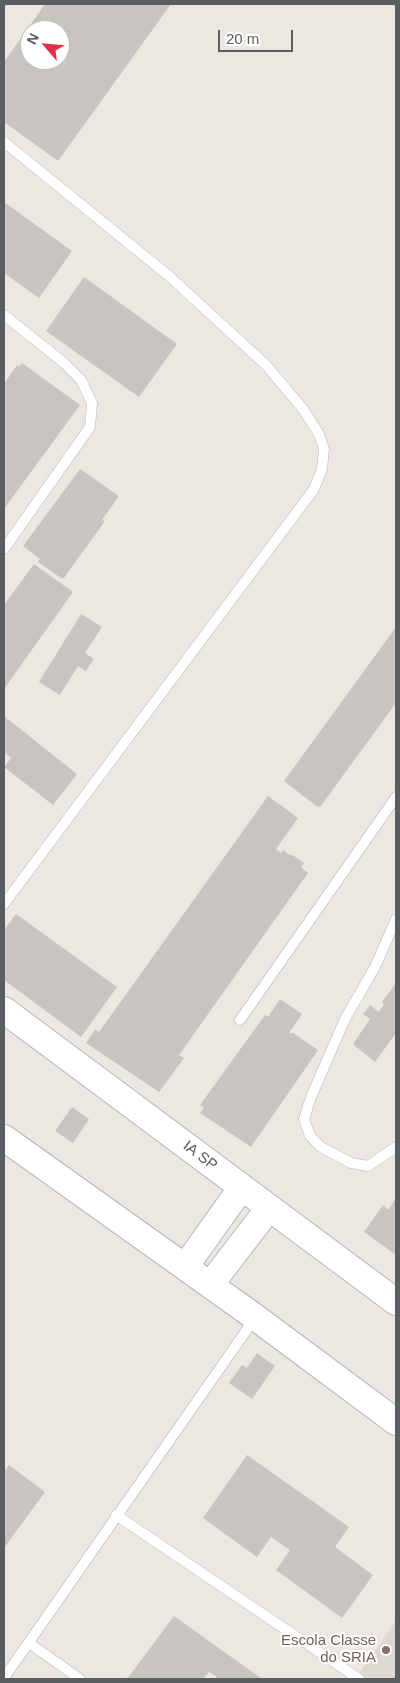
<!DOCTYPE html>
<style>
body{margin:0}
#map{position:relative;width:400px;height:1683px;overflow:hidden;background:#ece7e1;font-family:Arial,sans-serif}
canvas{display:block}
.frame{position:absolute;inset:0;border:5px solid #595e61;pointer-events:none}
.north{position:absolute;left:20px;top:20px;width:50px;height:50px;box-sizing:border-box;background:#fff;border:1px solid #bdbfc0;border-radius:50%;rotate:297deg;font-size:14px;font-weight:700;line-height:20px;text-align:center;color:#595e61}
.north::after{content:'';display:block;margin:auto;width:18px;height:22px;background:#e03247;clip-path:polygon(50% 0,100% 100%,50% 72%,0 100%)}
.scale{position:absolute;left:218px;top:30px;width:75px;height:22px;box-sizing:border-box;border:2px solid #595e61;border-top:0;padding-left:6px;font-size:15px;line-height:18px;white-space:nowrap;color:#595e61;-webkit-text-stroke:4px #fff;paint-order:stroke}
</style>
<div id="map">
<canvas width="400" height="1683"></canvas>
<div class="frame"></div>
<div class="north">N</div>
<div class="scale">20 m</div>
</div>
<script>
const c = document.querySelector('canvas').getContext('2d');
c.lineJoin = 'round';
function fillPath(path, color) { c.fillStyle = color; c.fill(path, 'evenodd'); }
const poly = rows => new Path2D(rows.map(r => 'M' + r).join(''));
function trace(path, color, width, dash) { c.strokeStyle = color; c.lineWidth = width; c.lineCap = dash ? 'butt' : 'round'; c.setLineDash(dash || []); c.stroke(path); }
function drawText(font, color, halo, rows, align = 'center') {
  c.font = font + ' Arial,sans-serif'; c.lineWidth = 4; c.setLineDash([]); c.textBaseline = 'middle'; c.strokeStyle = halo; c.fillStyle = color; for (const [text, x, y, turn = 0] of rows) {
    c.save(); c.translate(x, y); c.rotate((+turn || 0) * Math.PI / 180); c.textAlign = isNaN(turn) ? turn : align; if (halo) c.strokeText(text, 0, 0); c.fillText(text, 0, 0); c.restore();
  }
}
fillPath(poly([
 [396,1621,396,1679,355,1679]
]), '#ded8d2');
fillPath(poly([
 [45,4,171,4,58,161,4,122,4,62],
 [30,30,60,30,60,60,30,60],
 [4,202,72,251,39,298,4,273],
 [84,277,177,344,139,397,46,331],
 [22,363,80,405,4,509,4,384,17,365,19,367],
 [80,469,119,496,102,520,105,521,64,578,61,578,38,562,40,559,23,546],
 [34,564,73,592,4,689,4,605],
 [81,614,102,627,85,653,94,659,86,671,78,666,60,695,39,682],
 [396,627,396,703,320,807,316,806,284,781],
 [4,716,77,774,53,805,4,767,11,758,4,752],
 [268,796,298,818,276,849,281,853,283,850,290,855,291,854,304,863,301,867,308,873,179,1055,184,1058,159,1092,86,1043,95,1030,99,1032],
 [16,914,117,987,81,1037,4,980,4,930],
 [396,983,396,1033,375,1062,353,1044,370,1019,363,1014,370,1005,379,1012,384,1004,382,1002],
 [280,999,302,1014,289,1033,293,1033,318,1050,251,1147,200,1113,204,1108,200,1105,265,1015,268,1017],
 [72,1107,89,1119,73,1143,55,1131],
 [396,1198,396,1255,364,1232,383,1205,388,1210],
 [257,1353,275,1366,252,1399,229,1383,242,1365,247,1368],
 [247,1455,349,1527,335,1547,373,1575,342,1618,276,1570,290,1550,271,1537,257,1557,203,1518],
 [9,1465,45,1492,4,1548,4,1472],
 [174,1616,262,1679,215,1679,217,1677,209,1672,203,1679,127,1679]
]), '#c8c4c0');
const service = poly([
 [4,142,169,276,266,365,303,409,319,434,324,449,322,469,314,489,4,904],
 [4,315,63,362,81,380,92,403,90,427,4,549],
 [396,919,375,967,345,1019,311,1097,304,1119,310,1136,321,1147,351,1163,368,1166,396,1147],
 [240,1020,396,797],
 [116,1515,359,1679],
 [29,1643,80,1679],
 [4,1678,255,1318]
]);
const tertiary = poly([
 [4,1010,396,1302],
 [4,1138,255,1317,396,1422],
 [185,1267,242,1187],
 [210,1285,269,1208]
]);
trace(service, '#b1b5b8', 11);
trace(tertiary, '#b1b5b8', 28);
trace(service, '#fff', 10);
trace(tertiary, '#fff', 26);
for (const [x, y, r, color] of [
 [386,1650,5,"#8d6e63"]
]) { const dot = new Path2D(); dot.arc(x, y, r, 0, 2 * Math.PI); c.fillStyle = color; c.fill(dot); trace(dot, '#fff', 2); }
drawText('15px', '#595e61', '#fff', [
 ["IA SP",200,1156,37]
]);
drawText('15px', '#785e54', '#fff', [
 ["Escola Classe",376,1641],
 ["do SRIA",376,1658]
], 'right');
</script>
